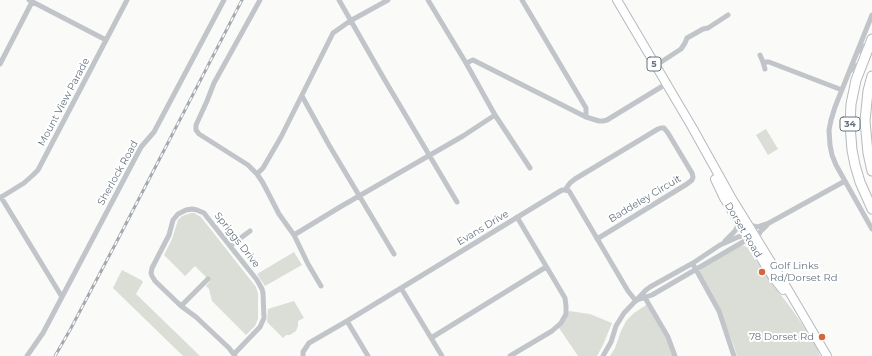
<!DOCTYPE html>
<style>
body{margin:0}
canvas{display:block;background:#fafaf8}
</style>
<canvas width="872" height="356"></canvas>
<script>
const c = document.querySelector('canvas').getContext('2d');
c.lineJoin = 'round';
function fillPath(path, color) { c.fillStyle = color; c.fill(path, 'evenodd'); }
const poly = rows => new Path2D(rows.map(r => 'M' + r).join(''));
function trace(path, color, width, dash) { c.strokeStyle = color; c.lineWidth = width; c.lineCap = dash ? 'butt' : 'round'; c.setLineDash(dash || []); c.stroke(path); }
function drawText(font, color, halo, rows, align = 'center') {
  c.font = font + ' Montserrat,sans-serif'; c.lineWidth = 4; c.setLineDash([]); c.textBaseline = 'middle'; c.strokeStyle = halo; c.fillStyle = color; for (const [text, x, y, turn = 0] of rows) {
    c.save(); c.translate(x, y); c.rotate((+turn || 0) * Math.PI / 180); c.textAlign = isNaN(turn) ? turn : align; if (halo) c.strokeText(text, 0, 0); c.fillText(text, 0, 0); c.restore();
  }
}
fillPath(poly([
 [766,129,778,149,768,155,756,135],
 [191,213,194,213,201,217,256,287,258,294,258,319,255,326,246,335,212,301,209,289,206,286,210,281,195,266,185,276,164,255,172,239,178,220,182,216],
 [742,245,747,247,769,280,791,308,815,343,820,356,737,356,734,346,717,303,700,275,700,270,702,267],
 [294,252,302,265,265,286,257,274],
 [122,270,141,280,143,282,136,294,200,356,183,356,113,288],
 [294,301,304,318,298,321,298,326,296,331,290,335,286,335,283,338,267,322,268,309],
 [646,305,647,305,667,340,673,356,610,356,615,348,621,331,626,321,634,313],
 [569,311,590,314,612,323,603,345,597,356,578,356,559,328]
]), '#daded7');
const primary = poly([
 [617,0,692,127,731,197,787,288,827,356],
 [715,179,724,198,752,244,772,276,783,290]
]);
const highway = poly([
 [872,39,856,80,851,104,850,125,852,150,855,165,860,182,872,209],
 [872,76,868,91,865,121,868,153,872,171]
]);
trace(primary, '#b5b9bd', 10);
trace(highway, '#b5b9bc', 11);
trace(poly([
 [29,0,106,40],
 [260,0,214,83,207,101,196,125,196,130,199,134,248,165,257,174,263,183,279,214,294,235,308,264,321,286],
 [339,0,383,77,457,202],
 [428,0,466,63,495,115,530,168],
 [522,0,586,108,586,117],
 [872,15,835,107,831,120,829,130,830,145,832,155,836,165,872,229],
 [760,55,763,62,769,62,842,90],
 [763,62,765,69],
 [466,63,473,60,586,117,599,121,603,121,607,120,666,84],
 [0,64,32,2],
 [655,66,681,49,685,43,687,38,703,29,708,28,728,15],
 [850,71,863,61,861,42],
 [302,96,329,145,394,254],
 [257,174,263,168,281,137,333,33,350,21,388,0],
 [565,190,570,183,575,179,658,129,661,128,664,128,668,133,692,173,693,177,692,180,687,184,597,239],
 [1,197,62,297],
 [0,198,24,183,33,175,38,170,127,0],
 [748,224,757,227,769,223,845,181],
 [294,235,340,207,463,136,495,115],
 [757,239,760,232,767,225],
 [725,241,735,231,739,223],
 [230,246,250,231],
 [694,266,719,311,734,356],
 [401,288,442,356],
 [644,296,668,337,675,356],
 [637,300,652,295,748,239],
 [181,306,208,279],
 [347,321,368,356],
 [431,338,546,267],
 [234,354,260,327,264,318,263,293,262,289,257,280,207,217,204,213,197,210,192,209,186,210,178,214,173,220,169,235,152,268,151,273,152,276,155,281,181,306,196,317,229,348,235,356],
 [27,356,43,333,141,147,154,132,224,0],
 [303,356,303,352,309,343,347,321,562,190,565,190,569,191,572,196,628,291,636,301],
 [510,356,552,331,561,323,566,314,566,306,565,298,517,217],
 [603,356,611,342,616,326,624,313,646,290,650,287,693,263,720,245,738,237,748,234]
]), '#c1c5c9', 5);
trace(primary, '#fff', 8);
trace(highway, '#fff', 9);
const rail = poly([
 [55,356,70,330,117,241,242,0]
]);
trace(rail, '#a3a9af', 3);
trace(rail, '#fff', 1.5, [4.5]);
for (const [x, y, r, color] of [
 [762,272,4,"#d5653d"],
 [822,337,4,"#d5653d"]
]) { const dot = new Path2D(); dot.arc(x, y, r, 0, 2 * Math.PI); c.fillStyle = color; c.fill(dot); trace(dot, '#fff', 1.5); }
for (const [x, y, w] of [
 [654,64,14],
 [850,124,20]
]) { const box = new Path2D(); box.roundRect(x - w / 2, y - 7, w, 14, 3); c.fillStyle = '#fff'; c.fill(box); trace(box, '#667480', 1); }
drawText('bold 9px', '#667480', null, [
 ["5",654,64],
 ["34",850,124]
]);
drawText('10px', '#667480', '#fff', [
 ["Mount View Parade",64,102,-62],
 ["Sherlock Road",118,173,-61],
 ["Baddeley Circuit",645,199,-31],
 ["Evans Drive",483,228,-31],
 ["Dorset Road",743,230,59],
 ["Spriggs Drive",237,240,52]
]);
drawText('10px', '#667480', '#fff', [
 ["Golf Links",770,266],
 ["Rd/Dorset Rd",770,278],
 ["78 Dorset Rd",814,337,"right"]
], 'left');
</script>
